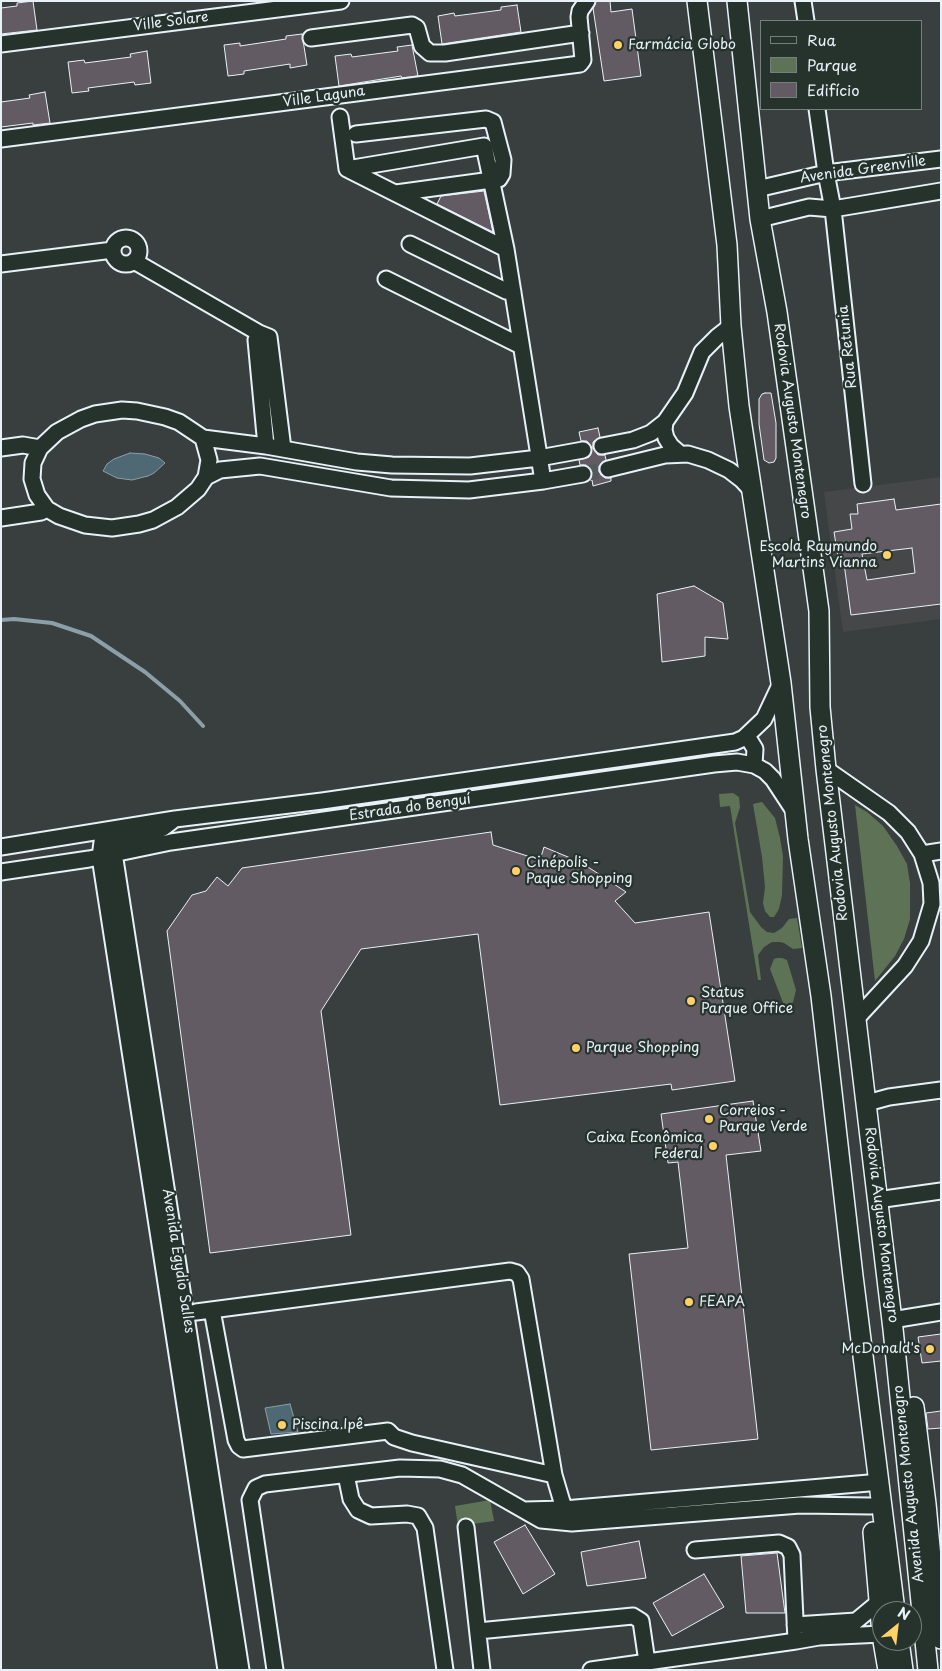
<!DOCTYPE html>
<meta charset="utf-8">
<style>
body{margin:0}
#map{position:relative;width:942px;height:1671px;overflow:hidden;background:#383f3e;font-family:"Playpen Sans",sans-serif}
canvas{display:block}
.frame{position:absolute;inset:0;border:2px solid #e8f1f8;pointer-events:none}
.legend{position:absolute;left:760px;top:20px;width:162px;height:90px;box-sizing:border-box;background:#26332d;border:1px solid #747f7e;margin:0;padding:6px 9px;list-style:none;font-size:15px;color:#e8f1f8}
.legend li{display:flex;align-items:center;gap:10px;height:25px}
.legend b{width:25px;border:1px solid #747f7e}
.north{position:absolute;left:872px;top:1601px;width:50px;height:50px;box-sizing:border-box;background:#26332d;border:1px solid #747f7e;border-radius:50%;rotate:29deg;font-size:14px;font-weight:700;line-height:20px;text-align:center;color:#e8f1f8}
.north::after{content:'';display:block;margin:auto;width:18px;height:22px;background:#ffd166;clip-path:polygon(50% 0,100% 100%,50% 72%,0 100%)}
</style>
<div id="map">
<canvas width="942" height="1671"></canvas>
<div class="frame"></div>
<ul class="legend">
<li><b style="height:6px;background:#26332d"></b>Rua</li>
<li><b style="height:14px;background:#5e7356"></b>Parque</li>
<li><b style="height:14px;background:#625b64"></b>Edifício</li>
</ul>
<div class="north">N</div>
</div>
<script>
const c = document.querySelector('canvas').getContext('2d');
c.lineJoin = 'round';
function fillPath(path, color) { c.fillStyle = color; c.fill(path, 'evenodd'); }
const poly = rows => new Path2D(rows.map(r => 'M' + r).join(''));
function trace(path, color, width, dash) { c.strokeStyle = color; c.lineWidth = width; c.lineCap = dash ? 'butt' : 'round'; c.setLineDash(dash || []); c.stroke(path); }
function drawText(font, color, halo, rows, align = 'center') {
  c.font = font + ' "Playpen Sans",sans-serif'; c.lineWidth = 4.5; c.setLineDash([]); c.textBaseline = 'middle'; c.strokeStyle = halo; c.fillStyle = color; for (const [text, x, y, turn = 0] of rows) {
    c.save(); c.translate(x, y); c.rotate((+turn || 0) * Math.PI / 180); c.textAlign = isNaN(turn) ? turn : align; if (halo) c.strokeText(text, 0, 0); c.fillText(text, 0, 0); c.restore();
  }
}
fillPath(poly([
 [941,477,941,619,843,632,824,492]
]), '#454749');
fillPath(poly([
 [733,793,739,797,740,807,735,823,750,912,761,927,767,932,774,933,782,928,789,919,797,918,802,948,793,949,784,943,780,942,772,942,764,947,758,955,761,980,758,980,730,806,720,807,719,794],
 [762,802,775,818,780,838,783,856,782,895,779,909,774,917,770,917,765,911,763,903,765,887,762,857,753,804],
 [855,805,867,812,883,826,897,846,907,864,910,883,910,919,904,939,895,956,875,981],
 [777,958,782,958,787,960,796,990,793,1002,787,1013,770,969,774,959],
 [490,1500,494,1521,458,1526,455,1506]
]), '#5e7356');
const water = poly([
 [130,453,145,454,159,458,165,463,154,473,148,476,132,480,117,478,103,471,107,464,114,459,130,453],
 [290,1404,298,1432,271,1434,265,1408,290,1404]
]);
fillPath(water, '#4f6974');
trace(water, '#8c9fa9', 1);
trace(poly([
 [1,620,14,619,52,623,91,636,145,672,180,701,203,726]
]), '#8c9fa9', 4);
const building = poly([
 [33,1,37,30,1,34,1,8,17,6,17,3,33,1],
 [596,1,610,1,611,12,632,9,641,76,604,81,593,8,596,1],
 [517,5,521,32,442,44,438,16,454,13,455,16,501,10,501,7,517,5],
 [302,34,307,65,290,68,290,64,244,71,244,74,228,76,224,45,240,43,240,46,286,39,286,36,302,34],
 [412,45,418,76,402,78,401,76,339,86,335,56,351,54,352,57,398,51,397,47,412,45],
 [147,51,151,83,135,85,134,82,88,88,89,91,72,93,68,62,84,60,85,63,131,57,130,54,147,51],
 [45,92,50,123,33,125,33,123,1,127,1,102,30,98,29,95,45,92],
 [484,191,493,232,437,204,441,196,484,191],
 [765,393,771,393,776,423,776,458,774,462,769,463,764,460,759,424,759,399,762,394,765,393],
 [598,428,600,437,593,442,593,448,598,455,605,455,606,460,599,466,599,472,605,478,611,478,611,481,593,486,592,480,590,480,592,473,590,468,586,465,580,465,579,460,589,457,592,448,587,441,581,441,579,432,598,428],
 [894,499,896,510,941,504,941,604,851,615,843,556,838,557,834,532,852,529,850,514,858,514,857,504,894,499],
 [912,548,915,573,867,580,862,554,912,548],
 [694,586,723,603,728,639,705,637,705,656,662,662,657,594,694,586],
 [491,832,493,845,540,860,544,847,580,862,602,876,626,892,615,901,635,923,709,912,735,1081,672,1090,671,1084,500,1105,478,934,361,949,321,1011,351,1235,210,1253,167,931,192,895,206,891,217,877,228,886,242,868,491,832],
 [753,1101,761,1151,726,1155,758,1439,651,1450,629,1254,688,1248,678,1162,668,1163,661,1114,753,1101],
 [941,1334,941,1361,922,1363,918,1337,941,1334],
 [941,1411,941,1428,928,1429,926,1413,941,1411],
 [525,1525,555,1574,523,1594,494,1542,525,1525],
 [639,1541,646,1578,587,1586,581,1552,639,1541],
 [777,1553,785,1613,746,1613,741,1556,777,1553],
 [704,1574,724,1607,672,1636,653,1603,704,1574]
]);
fillPath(building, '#625b64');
trace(building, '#e8f1f8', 1);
trace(poly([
 [583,474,608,469]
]), '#525a5a', 15, [15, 8]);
const minor = poly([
 [803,1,806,21],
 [311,38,412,25,417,28,422,46,430,53,445,53,581,33],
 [1,44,341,1],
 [817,109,826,173,833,209,863,484],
 [340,117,347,169],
 [356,134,486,119,493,122,503,160,502,174,499,179,396,193],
 [1,139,580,64,583,60,579,17,580,11,587,1],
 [347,169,506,249,543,481],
 [347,169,484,146,506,249],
 [757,189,826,173,941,159],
 [760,219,809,207,833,209,941,191],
 '113 251a13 13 0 1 1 26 0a13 13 0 1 1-26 0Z',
 [410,244,506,291,513,292],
 [134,261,259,333,269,337,283,449],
 [1,264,113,250],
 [386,279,521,346],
 [259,333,256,340,266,446],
 [122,410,137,411,165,417,179,422,203,438,209,460,206,477,198,489,177,507,153,520,139,524,112,528,85,525,59,516,47,509,37,495,32,479,33,463,40,448,57,432,81,419,95,414,122,410],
 [665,422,664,430,666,438,671,446,679,453],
 [203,438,266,446,357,462,392,465,470,466,539,458,583,450],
 [602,446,633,440,651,433,665,422,685,393,702,352,717,337,731,326],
 [1,448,23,445,40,448],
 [608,469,665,455,688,454,708,460,729,470,742,480,753,492],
 [206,477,220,470,260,466,391,488,469,490,543,481,583,474],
 [1,518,41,512,47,509],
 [747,736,755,749,754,765],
 [826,769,889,813,908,832,922,854,931,883,932,904,921,941,905,966,856,1019],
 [175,819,163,828,150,834,102,842,100,857,226,1670],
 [1,847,175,819,322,801,735,742,744,738,764,719,781,683],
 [114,853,241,1670],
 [922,854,941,851],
 [1,872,89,859,171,842,714,764,737,762,754,765,765,771,773,779,794,811],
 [867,1103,889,1097,941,1090],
 [877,1200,941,1191],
 [212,1310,236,1440,239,1446,243,1449,388,1431,394,1437,412,1443,554,1475],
 [196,1312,510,1271,517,1273,521,1279,554,1475,562,1502,572,1523],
 [892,1320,941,1312],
 [346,1475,351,1499,358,1510,371,1516,407,1514,418,1516,425,1528,445,1670],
 [525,1510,564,1509,869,1483],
 [466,1527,482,1670],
 [695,1550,779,1543,788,1547,792,1555,796,1641],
 [795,1625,856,1621,879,1602],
 [478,1631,633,1616,641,1621,647,1662],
 [275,1670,250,1500,256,1488,265,1484,400,1468,440,1469,462,1475,541,1520,572,1523,800,1505,871,1506],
 [591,1670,796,1641,819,1637,882,1634]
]);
const major = poly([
 [697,1,727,245,731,326,739,406,781,683,798,839,821,996,853,1276,895,1611],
 [737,1,760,219,777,312,819,611,820,707,826,769,893,1329,928,1670],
 [914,1407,926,1504,936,1611,941,1639],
 [873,1532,882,1634],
 [883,1641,888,1670],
 [899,1641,903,1670]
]);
trace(minor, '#e8f1f8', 19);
trace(major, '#e8f1f8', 22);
trace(minor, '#26332d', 15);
trace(major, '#26332d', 19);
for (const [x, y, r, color] of [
 [618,45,5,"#ffd166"],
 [887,555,5,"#ffd166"],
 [516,871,5,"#ffd166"],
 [691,1001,5,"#ffd166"],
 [576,1048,5,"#ffd166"],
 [709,1119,5,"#ffd166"],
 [713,1146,5,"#ffd166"],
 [689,1302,5,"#ffd166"],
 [930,1349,5,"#ffd166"],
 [282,1425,5,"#ffd166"]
]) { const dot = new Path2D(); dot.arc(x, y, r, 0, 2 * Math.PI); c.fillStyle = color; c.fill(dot); trace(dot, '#26332d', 2); }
drawText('14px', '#e8f1f8', '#26332d', [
 ["Ville Solare",171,22,-7],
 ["Ville Laguna",324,97,-8],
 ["Avenida Greenville",863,170,-8],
 ["Rua Retunia",848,347,-96],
 ["Rodovia Augusto Montenegro",792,421,82],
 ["Estrada do Benguí",410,808,-8],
 ["Rodovia Augusto Montenegro",833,823,-96],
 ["Rodovia Augusto Montenegro",881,1225,83],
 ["Avenida Egydio Salles",178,1261,81],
 ["Avenida Augusto Montenegro",909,1484,-96]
]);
drawText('14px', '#e8f1f8', '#26332d', [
 ["Farmácia Globo",628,45],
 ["Escola Raymundo",877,547,"right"],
 ["Martins Vianna",877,563,"right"],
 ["Cinépolis -",526,863],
 ["Paque Shopping",526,879],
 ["Status",701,993],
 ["Parque Office",701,1009],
 ["Parque Shopping",586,1048],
 ["Correios -",719,1111],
 ["Parque Verde",719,1127],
 ["Caixa Econômica",703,1138,"right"],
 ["Federal",703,1154,"right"],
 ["FEAPA",699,1302],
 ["McDonald's",920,1349,"right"],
 ["Piscina Ipê",292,1425]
], 'left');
</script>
